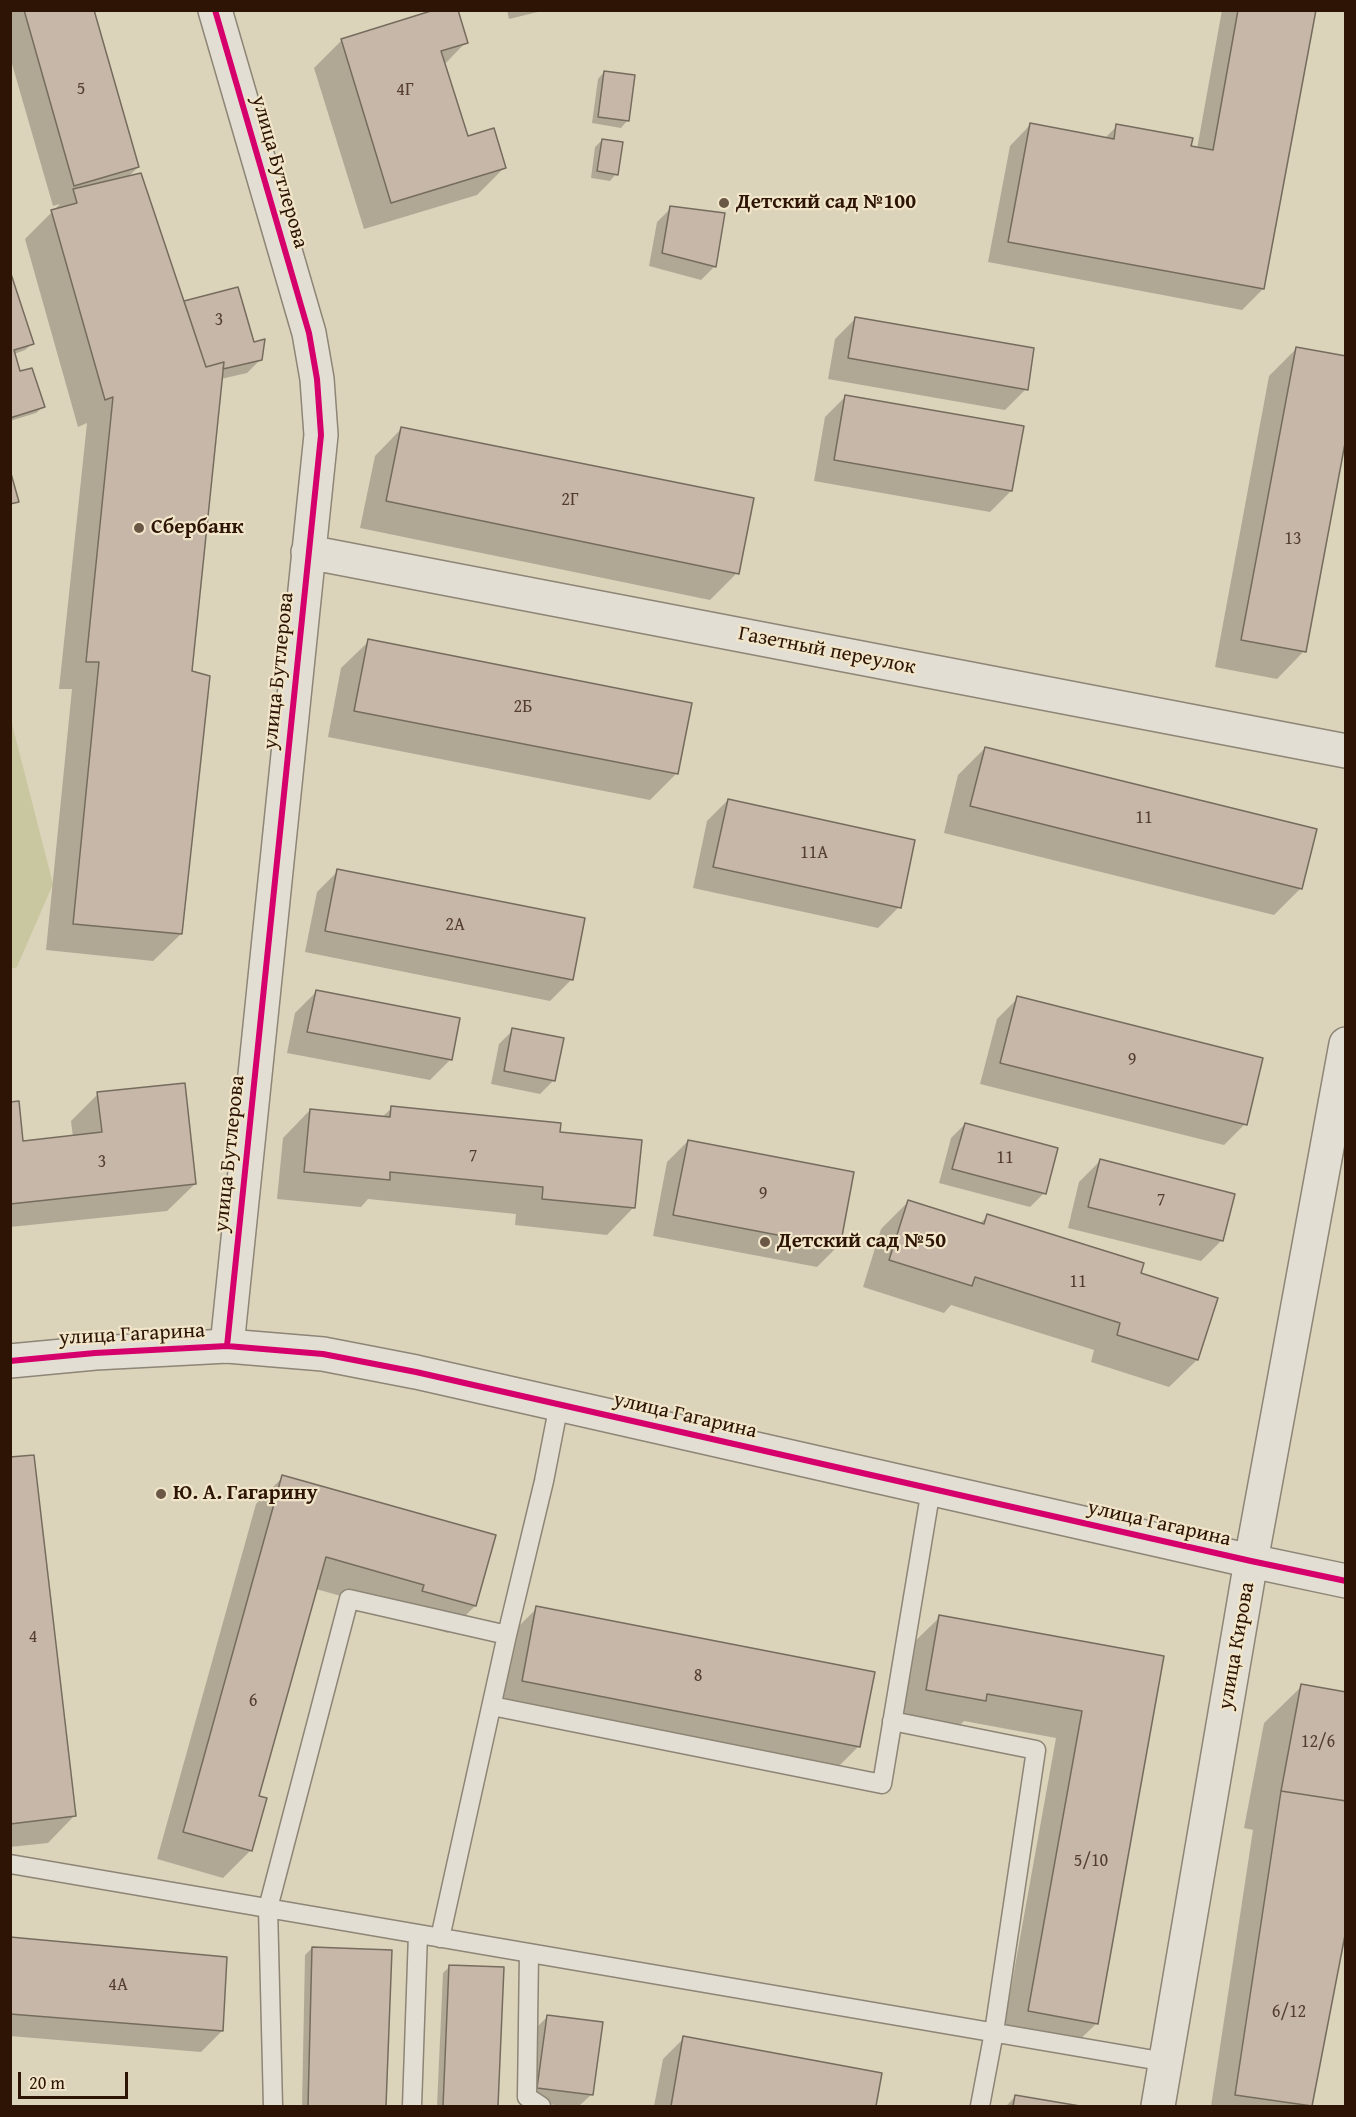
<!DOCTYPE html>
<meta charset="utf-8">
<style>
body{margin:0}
#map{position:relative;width:1356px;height:2117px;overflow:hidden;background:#dcd3bb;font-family:"Gentium Book Plus",serif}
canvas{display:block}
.frame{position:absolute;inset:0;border:12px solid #2d1405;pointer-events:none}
.scale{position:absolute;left:18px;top:2072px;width:110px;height:27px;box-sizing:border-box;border:3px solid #2d1405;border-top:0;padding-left:8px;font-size:18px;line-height:21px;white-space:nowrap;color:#2d1405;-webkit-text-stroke:4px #f1e6ca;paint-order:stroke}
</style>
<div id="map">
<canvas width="1356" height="2117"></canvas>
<div class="frame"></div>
<div class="scale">20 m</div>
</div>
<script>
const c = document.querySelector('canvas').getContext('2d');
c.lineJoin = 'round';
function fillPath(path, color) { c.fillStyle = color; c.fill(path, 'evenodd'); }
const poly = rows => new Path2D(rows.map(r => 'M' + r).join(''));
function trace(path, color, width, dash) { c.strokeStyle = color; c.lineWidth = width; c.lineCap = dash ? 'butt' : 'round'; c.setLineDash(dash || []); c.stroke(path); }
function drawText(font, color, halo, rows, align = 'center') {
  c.font = font + ' "Gentium Book Plus",serif'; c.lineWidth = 4.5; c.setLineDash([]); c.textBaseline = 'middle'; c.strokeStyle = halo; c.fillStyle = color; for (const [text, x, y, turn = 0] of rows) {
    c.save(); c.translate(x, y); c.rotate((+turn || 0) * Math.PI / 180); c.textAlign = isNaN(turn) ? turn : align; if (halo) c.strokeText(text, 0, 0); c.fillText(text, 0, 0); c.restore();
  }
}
fillPath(poly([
 [10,716,53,884,17,967,11,969]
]), '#c9c79f');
fillPath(poly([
 [10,10,92,10,138,167,127,178,183,304,185,302,253,344,261,359,247,373,221,379,190,672,181,934,153,961,46,950,72,689,59,689,87,423,78,427,25,239,60,204,53,206,10,57],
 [440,10,466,42,444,65,467,138,505,167,477,195,364,229,314,68,341,41],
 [507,10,546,10,509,19],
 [1222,10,1314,10,1263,289,1242,310,988,262,1010,146,1030,125,1104,139,1117,126,1197,149],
 [604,72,627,121,621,128,592,123,598,79],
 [602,140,616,174,610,181,591,178,595,147],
 [671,208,715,266,701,280,649,266,657,222],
 [10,276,32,344,25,350,14,354,19,373,43,407,36,413,10,421],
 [856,318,1026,389,1005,410,828,379,835,339],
 [1296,349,1304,651,1277,679,1215,667,1269,376],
 [846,396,1011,491,990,512,814,481,825,417],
 [402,428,737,573,710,600,360,528,375,456],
 [369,641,677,773,650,800,328,737,341,668],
 [985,748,1301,888,1274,915,944,833,958,775],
 [728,800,899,907,878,928,693,888,707,821],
 [338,871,583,919,571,980,550,1001,305,952,317,892],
 [316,992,451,1059,430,1080,287,1053,295,1013],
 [1018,998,1245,1124,1224,1145,980,1084,997,1019],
 [513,1030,554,1080,540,1094,491,1084,499,1044],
 [98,1094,195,1184,167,1211,10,1227,10,1104,22,1142,73,1137,71,1121],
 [392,1108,558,1133,634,1207,607,1235,515,1225,516,1214,368,1199,361,1207,277,1199,283,1138,310,1110,382,1117],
 [965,1124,1044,1193,1030,1207,939,1183,951,1138],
 [688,1141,838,1246,817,1267,653,1236,667,1162],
 [1100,1161,1222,1240,1201,1261,1068,1228,1079,1182],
 [908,1202,979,1224,988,1216,1139,1274,1197,1360,1169,1387,1091,1362,1094,1350,951,1305,944,1313,863,1287,881,1229],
 [10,1459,75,1815,48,1843,10,1847],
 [283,1477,475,1606,448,1633,396,1618,397,1612,316,1589,257,1797,265,1799,250,1851,223,1878,157,1859,256,1504],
 [537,1608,859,1746,832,1773,496,1708,510,1635],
 [940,1617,1162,1657,1097,2023,1069,2050,1002,2038,1056,1738,964,1721,957,1728,899,1717,912,1644],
 [1302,1686,1346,1922,1310,2106,1211,2106,1253,1830,1244,1828,1264,1723],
 [10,1939,222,2031,201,2052,10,2036],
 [312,1948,390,1952,384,2106,302,2106,305,1955],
 [450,1966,502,1969,496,2106,437,2106,443,1973],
 [548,2016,592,2094,579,2106,563,2106,524,2101,534,2030],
 [684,2038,881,2074,875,2106,654,2106,663,2059],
 [1016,2096,1071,2106,1006,2106]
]), '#0003');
const building = poly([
 [24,10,94,10,139,167,74,186,24,10],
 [434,10,458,10,468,43,441,51,468,136,494,128,506,168,391,203,341,39,434,10],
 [1238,10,1316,10,1264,289,1008,242,1030,123,1114,139,1116,124,1193,138,1191,146,1213,150,1238,10],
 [604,71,635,75,629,121,598,117,604,71],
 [602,139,623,142,618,175,597,171,602,139],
 [141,173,206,367,224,362,192,671,210,676,182,934,73,924,99,662,86,662,113,397,105,400,51,210,77,203,73,189,141,173],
 [670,206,725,213,716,267,662,253,670,206],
 [10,271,34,344,14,350,20,371,32,368,45,407,10,418,10,271],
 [238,287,254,342,265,339,262,360,223,369,224,362,206,367,184,301,238,287],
 [855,317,1034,348,1028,390,848,358,855,317],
 [1296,347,1346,356,1346,438,1306,652,1241,640,1296,347],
 [845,395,1024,426,1012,491,834,460,845,395],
 [401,427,754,498,739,574,386,501,401,427],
 [10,470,19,502,10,504,10,470],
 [368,639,692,703,678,774,354,711,368,639],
 [985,747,1317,829,1302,889,970,806,985,747],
 [728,799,915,840,901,908,713,867,728,799],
 [337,869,585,918,573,980,325,931,337,869],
 [316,990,460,1018,452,1060,307,1032,316,990],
 [1017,996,1263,1058,1247,1125,1000,1063,1017,996],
 [512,1028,564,1038,555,1081,504,1071,512,1028],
 [185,1083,196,1184,10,1204,10,1102,19,1101,23,1141,102,1132,97,1092,185,1083],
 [391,1106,561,1123,560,1132,642,1140,635,1208,542,1199,543,1187,390,1172,390,1180,304,1172,310,1109,390,1117,391,1106],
 [965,1123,1058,1148,1046,1194,952,1169,965,1123],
 [688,1140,854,1172,840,1247,673,1215,688,1140],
 [1100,1159,1235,1194,1223,1241,1088,1207,1100,1159],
 [908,1200,984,1224,987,1214,1144,1263,1141,1273,1218,1298,1198,1360,1117,1335,1120,1323,975,1277,972,1286,889,1260,908,1200],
 [34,1455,76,1816,10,1824,10,1457,34,1455],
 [282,1475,496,1535,476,1606,422,1591,424,1585,326,1557,259,1796,267,1798,252,1851,183,1832,282,1475],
 [536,1606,875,1672,860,1747,522,1681,536,1606],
 [939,1615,1164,1656,1098,2024,1028,2011,1082,1711,987,1694,986,1701,926,1690,939,1615],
 [1301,1684,1346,1692,1346,1801,1281,1791,1301,1684],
 [1281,1791,1346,1801,1346,1930,1312,2106,1235,2095,1281,1791],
 [10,1937,227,1957,223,2031,10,2014,10,1937],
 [312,1947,392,1950,386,2106,308,2106,312,1947],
 [449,1965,504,1967,498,2106,443,2106,449,1965],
 [547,2015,603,2022,593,2095,537,2088,547,2015],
 [683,2036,882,2073,876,2106,671,2106,683,2036],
 [1015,2095,1080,2106,1013,2106,1015,2095]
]);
fillPath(building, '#c7b7a8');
trace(building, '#756c5e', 1.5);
const service = poly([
 [492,1706,882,1784,931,1489],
 [892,1721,1036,1750,994,2032,980,2106],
 [10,1864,1166,2062],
 [440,1938,507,1635,544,1481,559,1404],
 [529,1953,527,2097,541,2106],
 [273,2106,268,1908,349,1599,507,1635],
 [412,2106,418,1934]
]);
const minor = poly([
 [215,10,309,333,317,379,321,435,227,1346],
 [308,552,1346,751]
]);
const tertiary = poly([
 [10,1361,95,1353,227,1346,323,1354,416,1372,1251,1561,1346,1581],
 [1158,2106,1251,1561,1346,1044]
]);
trace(service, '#8d8576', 21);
trace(minor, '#8d8576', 36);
trace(tertiary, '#8d8576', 36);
trace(service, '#e3ded3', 18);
trace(minor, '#e3ded3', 33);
trace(tertiary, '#e3ded3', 33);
trace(poly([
 [215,10,309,333,317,379,321,435,227,1346],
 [10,1361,95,1353,227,1346,323,1354,416,1372,1251,1561,1346,1581]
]), '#d6006c', 6);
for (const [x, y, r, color] of [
 [724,203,6,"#6a5745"],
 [139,528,6,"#6a5745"],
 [765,1242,6,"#6a5745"],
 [161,1494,6,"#6a5745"]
]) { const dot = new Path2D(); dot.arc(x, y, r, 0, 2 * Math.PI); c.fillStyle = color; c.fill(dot); trace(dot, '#f1e6ca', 2); }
drawText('18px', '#543d2e', null, [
 ["5",81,89],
 ["4Г",405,90],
 ["3",219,320],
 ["2Г",570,500],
 ["13",1293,539],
 ["2Б",523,707],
 ["11",1144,818],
 ["11А",814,853],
 ["2А",455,925],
 ["9",1132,1060],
 ["7",473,1156],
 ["11",1005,1158],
 ["3",102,1162],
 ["9",763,1194],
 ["7",1161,1200],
 ["11",1078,1282],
 ["4",33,1637],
 ["8",698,1676],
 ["6",253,1701],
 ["12/6",1318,1742],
 ["5/10",1091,1861],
 ["4А",118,1985],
 ["6/12",1289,2012]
]);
drawText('21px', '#2d1405', '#f1e6ca', [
 ["улица Бутлерова",279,172,74],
 ["Газетный переулок",827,651,11],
 ["улица Бутлерова",279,671,-84],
 ["улица Бутлерова",230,1154,-84],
 ["улица Гагарина",132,1335,-3],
 ["улица Гагарина",685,1416,13],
 ["улица Гагарина",1159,1524,13],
 ["улица Кирова",1237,1646,-80]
]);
drawText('bold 21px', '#2d1405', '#f1e6ca', [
 ["Детский сад №100",736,203],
 ["Сбербанк",151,528],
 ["Детский сад №50",777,1242],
 ["Ю. А. Гагарину",173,1494]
], 'left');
</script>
